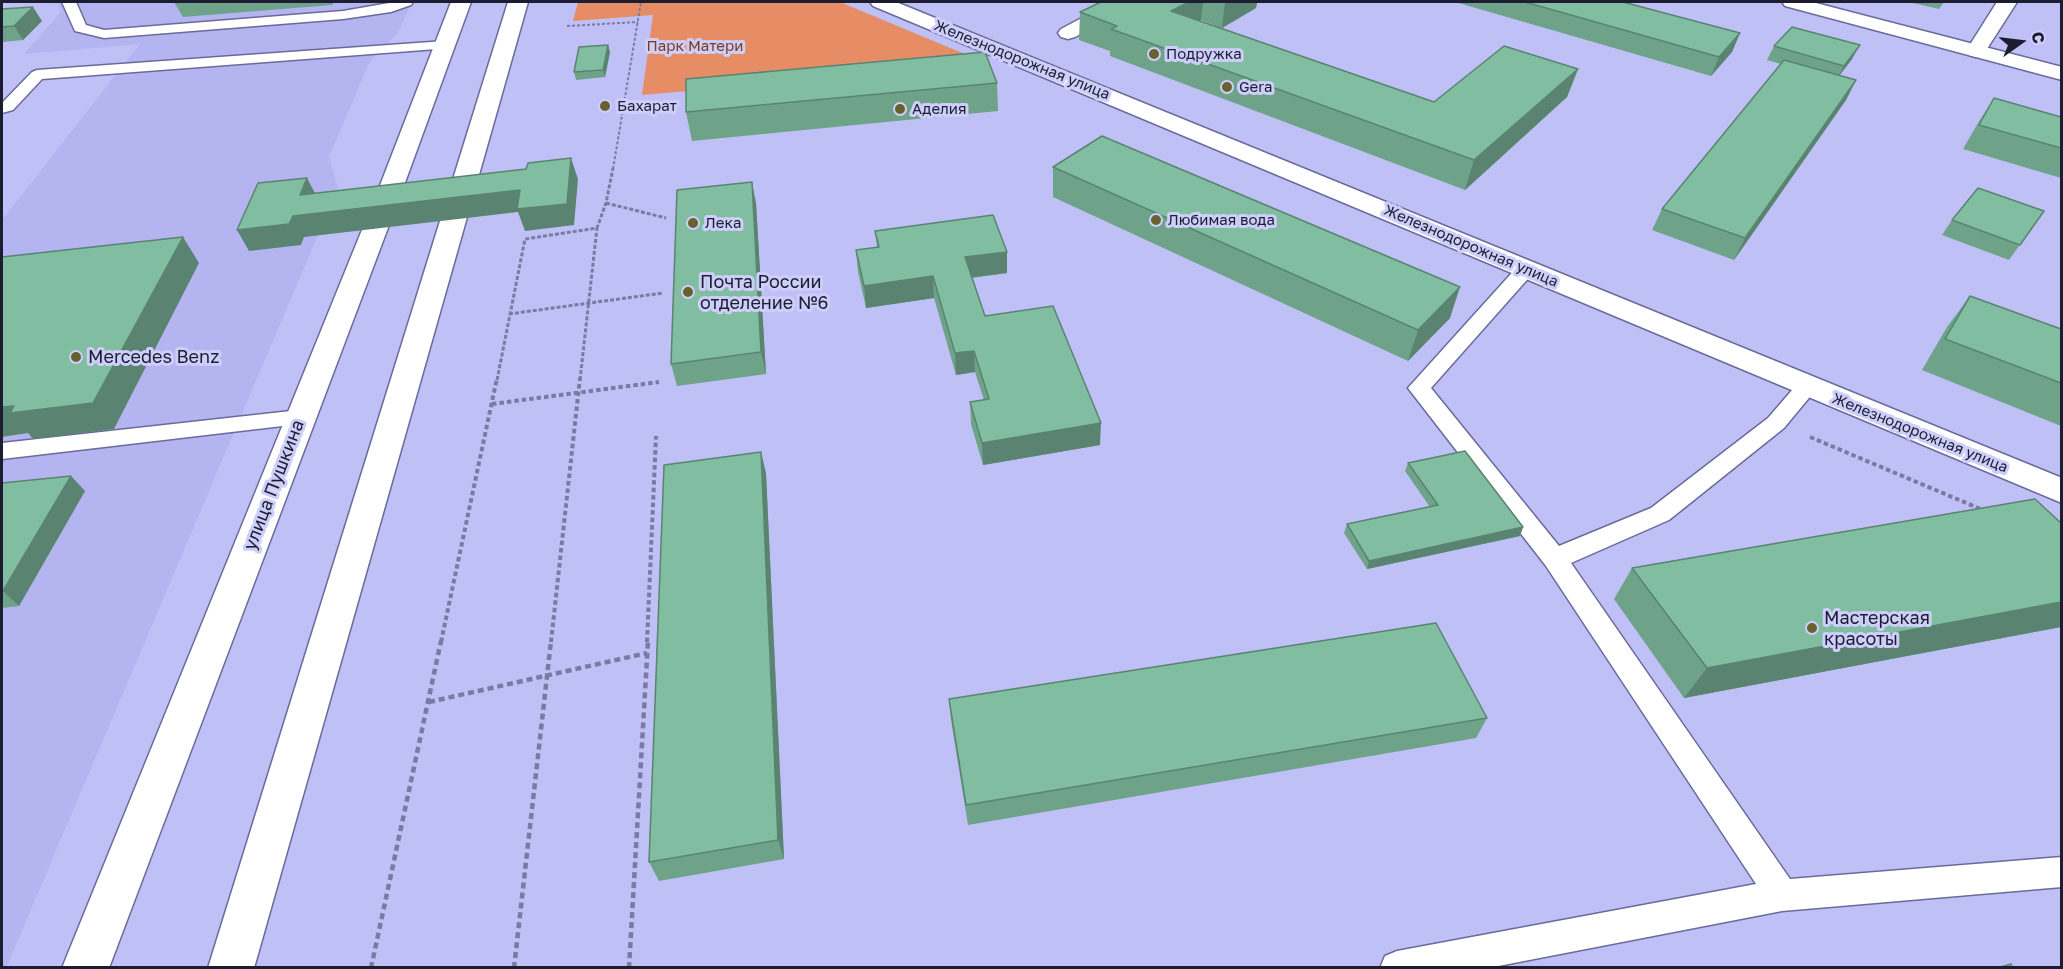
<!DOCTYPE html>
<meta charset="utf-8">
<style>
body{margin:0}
#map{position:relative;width:2063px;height:969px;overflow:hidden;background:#bfc0f6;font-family:"Golos Text",sans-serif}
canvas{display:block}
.frame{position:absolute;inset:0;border:3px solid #1d1d31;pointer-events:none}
.north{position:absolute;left:1991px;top:12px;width:60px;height:60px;-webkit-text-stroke:4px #cdcefa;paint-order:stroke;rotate:76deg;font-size:16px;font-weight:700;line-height:24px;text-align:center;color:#1d1d31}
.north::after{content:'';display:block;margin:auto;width:21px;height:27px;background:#1d1d31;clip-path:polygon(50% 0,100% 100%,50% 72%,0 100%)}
</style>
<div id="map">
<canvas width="2063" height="969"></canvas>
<div class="frame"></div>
<div class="north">С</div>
</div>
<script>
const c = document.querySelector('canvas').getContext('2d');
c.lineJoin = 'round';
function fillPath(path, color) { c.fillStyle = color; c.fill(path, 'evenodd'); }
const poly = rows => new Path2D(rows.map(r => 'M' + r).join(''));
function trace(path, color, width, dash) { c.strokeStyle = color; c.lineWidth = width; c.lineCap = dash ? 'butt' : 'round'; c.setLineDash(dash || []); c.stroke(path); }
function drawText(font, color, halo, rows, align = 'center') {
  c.font = font + ' "Golos Text",sans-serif'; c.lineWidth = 6; c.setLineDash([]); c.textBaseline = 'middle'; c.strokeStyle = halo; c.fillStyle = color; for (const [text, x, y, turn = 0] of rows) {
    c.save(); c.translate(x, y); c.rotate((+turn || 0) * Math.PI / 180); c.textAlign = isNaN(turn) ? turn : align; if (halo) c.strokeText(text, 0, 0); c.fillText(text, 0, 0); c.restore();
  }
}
fillPath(poly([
 [49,2,412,2,397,34,370,61,329,157,338,188,6,968,2,967,2,220,140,44,24,54,61,12,58,4]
]), '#b4b4f1');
fillPath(poly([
 [578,2,840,2,991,65,642,95,653,15,573,21]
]), '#e78d66');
const service = poly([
 [62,2,76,2,86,25,104,30,343,11,395,2,413,2,411,5,391,12,343,19,104,38,75,31,62,2],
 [445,41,450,42,452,45,450,48,42,79,13,110,2,113,2,103,32,72,37,70,445,41],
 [1526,263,1533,265,1536,269,1533,273,1431,388,1559,546,1651,508,1768,418,1799,382,1807,380,1815,382,1818,387,1784,428,1669,520,1571,563,1790,879,2062,857,2062,887,1782,911,1488,968,1380,968,1385,956,1397,951,1756,884,1546,566,1408,388,1519,265,1526,263],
 [300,410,308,413,311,418,308,423,2,459,2,443,300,410]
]);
const minor = poly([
 [1112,2,1136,2,1133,6,1075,37,1068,39,1061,37,1058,33,1061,29,1112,2],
 [1997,2,2017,2,1983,55,1976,57,1969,55,1966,51,1997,2]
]);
const secondary = poly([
 [870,2,896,2,2062,478,2062,503,873,6,870,2],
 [1782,2,1812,2,2062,67,2062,80,1785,6,1782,2]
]);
const primary = poly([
 [451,2,471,2,403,188,109,968,62,968,379,188,451,2],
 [508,2,528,2,254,968,208,968,508,2]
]);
trace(service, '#6a6a9b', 3);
trace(minor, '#6a6a9b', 3);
trace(secondary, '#6a6a9b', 3);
trace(primary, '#6a6a9b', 3);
trace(poly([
 [567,26,638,22],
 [613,169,641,2]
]), '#7a7aa2', 2, [3, 2]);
trace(poly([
 [606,203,666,218],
 [509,314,663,293],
 [497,380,525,239,597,228,606,203,613,168],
 [580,380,597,228]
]), '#7a7aa2', 3, [4, 2]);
trace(poly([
 [492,404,659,382],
 [1810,437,1983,510],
 [441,642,497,378],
 [551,642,580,378],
 [647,642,656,436]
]), '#7a7aa2', 4, [4.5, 3]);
trace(poly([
 [429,702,647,653],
 [371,968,441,641],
 [514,968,551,641],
 [629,968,648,641]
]), '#7a7aa2', 4.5, [6, 4]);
fillPath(service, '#fff');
fillPath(minor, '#fff');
fillPath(secondary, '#fff');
fillPath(primary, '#fff');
fillPath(poly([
 [174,2,334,2,332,5,183,17],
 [1101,2,1257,2,1256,8,1222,28,1201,20,1199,21,1434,102,1578,69,1567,97,1465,190,1110,56,1110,51,1079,40,1080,12],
 [1455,2,1623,2,1740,33,1732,52,1711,76],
 [1909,2,1944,2,1939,9],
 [2,9,42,21,23,40,3,42,2,43],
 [1774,46,1852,59,1839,76,1856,80,1846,100,1734,260,1652,230,1662,209,1781,64,1767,60],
 [610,52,605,77,576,80,574,72],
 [997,83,998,111,692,141,686,112],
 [1994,98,2061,117,2061,178,1963,149,1978,123],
 [1053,167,1450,318,1408,361,1053,197],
 [756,203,766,374,677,386,671,364],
 [2044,211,2009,260,1942,235,1952,220],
 [875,231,1007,252,1007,273,972,278,985,316,1100,445,983,465,971,424,970,402,984,400,975,372,956,375,934,298,866,308,858,272,856,250,877,247],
 [1970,296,2061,329,2061,426,1922,370,1947,327],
 [761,452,766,474,784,859,659,881,649,862],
 [1408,463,1523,527,1520,536,1367,569,1344,533,1347,524,1430,507,1405,471],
 [2,483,85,491,19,606,2,608],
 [1632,568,2061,627,1684,698,1614,599],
 [949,699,1487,718,1476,738,968,825,951,720]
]), '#6ea38a');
fillPath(poly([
 [1189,2,1203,2,1201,20,1169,39,1171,11],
 [1225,2,1257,2,1256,8,1222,28],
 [33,7,42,21,23,40,14,26],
 [1740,33,1732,52,1711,76,1719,57],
 [608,45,610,52,605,77,603,70],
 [1860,45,1852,59,1836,80,1844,66],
 [1578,69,1567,97,1465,190,1474,160],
 [1856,80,1846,100,1734,260,1745,238],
 [571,158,578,179,574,225,525,231,518,212,304,237,301,245,249,251,237,230,300,195,307,178,318,199,520,190],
 [752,182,756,203,766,374,761,352],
 [183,237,199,263,114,429,33,439,28,433,2,437,2,407,14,406],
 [1007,252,1007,273,966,278,965,257],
 [933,276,934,298,866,308,864,286],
 [1460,287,1450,318,1408,361,1418,330],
 [974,351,975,372,956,375,955,353],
 [1101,423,1100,445,983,465,982,443],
 [761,452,766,474,784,859,778,840],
 [71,476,85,491,19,606,3,591],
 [1523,527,1520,536,1367,569,1369,561],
 [2061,602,2061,627,1684,698,1707,668]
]), '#5a8471');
const building = poly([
 [1101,2,1189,2,1171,11,1434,102,1504,46,1578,69,1474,160,1111,29,1117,26,1080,12,1101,2],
 [1525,2,1623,2,1740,33,1719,57,1525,2],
 [33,7,14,26,2,27,2,9,33,7],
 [1792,27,1860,45,1844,66,1774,46,1792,27],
 [608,45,603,70,574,72,579,47,608,45],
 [985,52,997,83,686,112,686,79,985,52],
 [1784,60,1856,80,1745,238,1662,209,1784,60],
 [1994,98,2061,117,2061,148,1979,125,1994,98],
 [1102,136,1460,287,1418,330,1053,167,1102,136],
 [571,158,567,204,517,209,520,190,293,216,289,224,237,230,258,183,307,178,300,195,526,169,528,163,571,158],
 [752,182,761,352,671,364,677,190,752,182],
 [1978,188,2044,211,2020,245,1952,220,1978,188],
 [993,215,1007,252,965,257,985,316,1053,306,1101,423,982,443,970,402,989,399,974,351,955,353,933,276,864,286,856,250,879,247,875,231,993,215],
 [183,237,93,403,10,413,14,406,2,407,2,257,183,237],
 [1970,296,2061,329,2061,383,1945,339,1970,296],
 [1465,451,1523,527,1369,561,1347,524,1438,505,1408,463,1465,451],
 [761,452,778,840,649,862,664,465,761,452],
 [71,476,3,591,2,591,2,483,71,476],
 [2035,499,2061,523,2061,602,1707,668,1632,568,2035,499],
 [1436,623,1487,718,966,805,949,699,1436,623],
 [2011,964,2013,968,1997,968,2011,964]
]);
fillPath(building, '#80bda1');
trace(building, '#5a8471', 1.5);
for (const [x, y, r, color] of [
 [1154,54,6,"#66612e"],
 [1227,87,6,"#66612e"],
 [605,106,6,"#66612e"],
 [900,109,6,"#66612e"],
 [1156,220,6,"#66612e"],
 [693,223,6,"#66612e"],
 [688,292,6,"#66612e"],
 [76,357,6,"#66612e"],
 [1812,628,6,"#66612e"]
]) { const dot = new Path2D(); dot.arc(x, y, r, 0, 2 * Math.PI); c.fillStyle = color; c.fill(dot); trace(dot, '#cdcefa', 2); }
drawText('15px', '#7b3b1d', '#cdcefa', [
 ["Парк Матери",695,46]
]);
drawText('15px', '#1d1d31', '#cdcefa', [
 ["Подружка",1166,54],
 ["Gera",1239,87],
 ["Бахарат",617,106],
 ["Аделия",912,109],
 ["Любимая вода",1168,220],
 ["Лека",705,223]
], 'left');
drawText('15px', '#1d1d31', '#cdcefa', [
 ["Железнодорожная улица",1022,60,22],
 ["Железнодорожная улица",1471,246,23],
 ["Железнодорожная улица",1920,433,22]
]);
drawText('18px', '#1d1d31', '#cdcefa', [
 ["Почта России",700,282],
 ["отделение №6",700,303],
 ["Mercedes Benz",88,357],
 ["Мастерская",1824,618],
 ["красоты",1824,639]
], 'left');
drawText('18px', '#1d1d31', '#cdcefa', [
 ["улица Пушкина",274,485,-69]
]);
</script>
